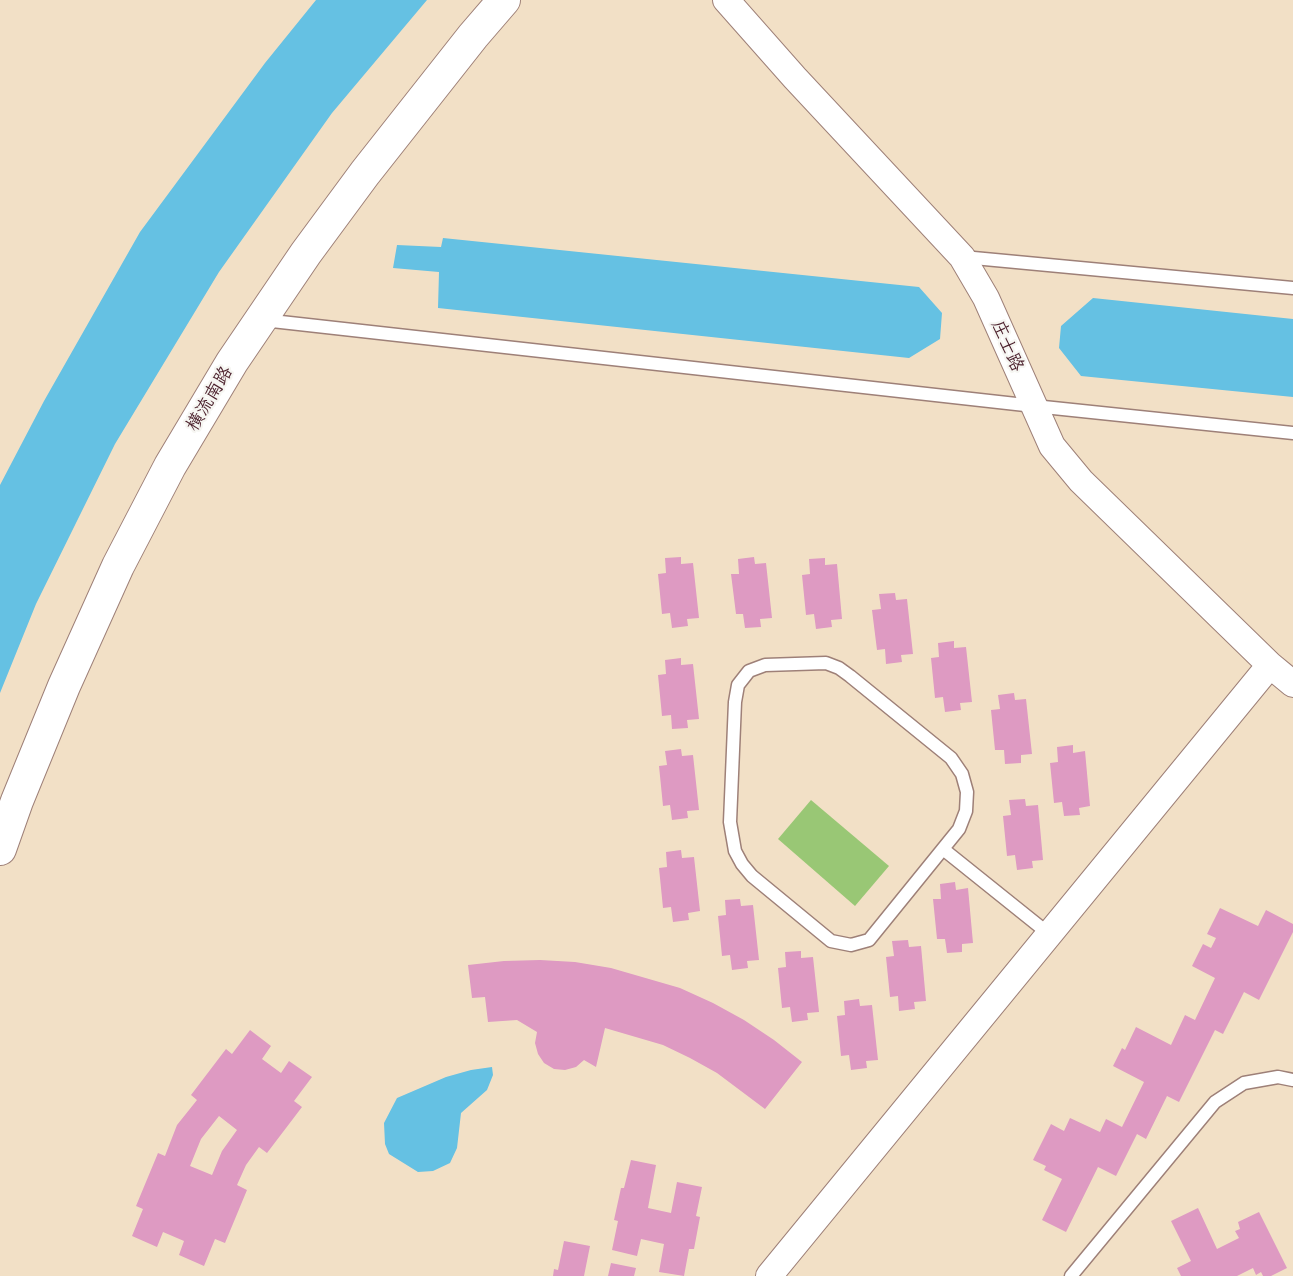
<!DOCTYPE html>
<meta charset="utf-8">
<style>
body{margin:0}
canvas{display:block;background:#f2e0c6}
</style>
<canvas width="1293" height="1276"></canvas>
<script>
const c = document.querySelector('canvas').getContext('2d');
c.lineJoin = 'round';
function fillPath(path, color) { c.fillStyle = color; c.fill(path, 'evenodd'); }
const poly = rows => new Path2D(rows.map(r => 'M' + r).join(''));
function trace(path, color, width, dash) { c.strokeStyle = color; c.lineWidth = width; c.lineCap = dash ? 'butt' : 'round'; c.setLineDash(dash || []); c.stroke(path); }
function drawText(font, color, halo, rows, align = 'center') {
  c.font = font + ' "Shantell Sans","LXGW WenKai TC",sans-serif'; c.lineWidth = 4.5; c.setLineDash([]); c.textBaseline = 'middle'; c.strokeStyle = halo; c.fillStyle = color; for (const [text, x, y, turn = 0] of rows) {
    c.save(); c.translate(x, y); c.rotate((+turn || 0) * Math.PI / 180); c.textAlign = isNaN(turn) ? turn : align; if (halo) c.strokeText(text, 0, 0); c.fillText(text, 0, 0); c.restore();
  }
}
fillPath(poly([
 [811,800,889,866,855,906,778,839]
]), '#99c775');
fillPath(poly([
 [316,0,427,0,332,113,219,272,115,444,36,604,0,693,0,485,44,401,140,232,265,63],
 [443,238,919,287,942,313,940,339,909,358,438,308,439,272,393,268,397,245,441,247],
 [1093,298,1293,319,1293,397,1081,376,1059,348,1061,326],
 [492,1067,493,1075,487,1090,461,1113,457,1148,450,1163,433,1171,418,1172,389,1154,385,1144,384,1123,397,1098,446,1077,471,1070]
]), '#65c1e3');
fillPath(poly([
 [681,557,681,564,693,563,699,618,687,619,688,626,672,628,670,613,662,614,658,574,666,573,665,558],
 [754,557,755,564,766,563,772,618,760,619,761,627,745,628,743,614,736,614,731,574,739,574,738,559],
 [825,558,825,565,837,564,842,619,831,620,832,627,816,629,814,614,806,615,802,575,810,574,809,559],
 [895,593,896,600,907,599,913,654,901,655,902,662,886,664,885,649,877,650,872,610,881,609,879,594],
 [954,641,954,648,966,647,972,702,960,703,961,710,945,712,943,697,935,698,931,658,939,657,938,643],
 [681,658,681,665,693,664,699,719,687,720,688,728,672,729,671,715,662,716,658,675,666,674,665,660],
 [1014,693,1015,700,1026,699,1032,754,1021,755,1021,763,1005,764,1004,750,995,750,991,710,1000,709,998,695],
 [1073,745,1073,753,1085,751,1090,806,1079,808,1080,815,1064,816,1062,802,1054,803,1050,763,1058,762,1057,747],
 [681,749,682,756,693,755,699,810,687,811,688,818,672,820,670,805,663,806,659,766,667,765,665,751],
 [1025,799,1026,806,1038,805,1043,860,1032,861,1033,868,1017,870,1015,855,1007,856,1003,816,1011,815,1009,800],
 [681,850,682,858,694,857,700,911,688,913,689,920,673,922,671,907,663,908,659,868,667,867,666,852],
 [955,882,956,890,968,888,973,943,962,944,962,952,947,953,945,939,937,939,933,899,941,899,940,884],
 [740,899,741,906,753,905,759,960,747,961,748,968,732,970,730,955,722,956,718,916,726,915,725,900],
 [1220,908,1258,926,1266,910,1293,924,1293,932,1259,1000,1244,992,1223,1034,1215,1030,1179,1102,1167,1096,1146,1139,1137,1134,1116,1176,1098,1167,1066,1232,1042,1220,1062,1179,1044,1170,1046,1166,1033,1160,1051,1124,1064,1131,1070,1118,1100,1132,1106,1119,1122,1127,1144,1082,1113,1066,1122,1048,1125,1050,1136,1027,1171,1045,1185,1015,1195,1020,1215,978,1192,966,1203,944,1211,948,1216,938,1207,934],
 [908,940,909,947,921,946,926,1001,914,1002,915,1009,899,1011,898,996,890,997,886,957,894,956,892,941],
 [801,951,801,958,813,957,819,1012,807,1013,808,1020,792,1022,790,1007,782,1008,778,968,786,967,785,952],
 [540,960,575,962,611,968,680,988,713,1003,744,1020,774,1040,802,1062,765,1109,717,1073,690,1058,663,1045,605,1028,596,1067,584,1060,576,1067,565,1070,554,1069,544,1063,538,1054,535,1043,537,1032,517,1020,488,1022,485,997,472,998,468,965,504,961],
 [859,999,860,1006,872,1005,878,1060,866,1061,867,1068,851,1070,849,1055,841,1056,837,1016,845,1015,844,1001],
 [250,1030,271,1046,262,1059,281,1073,289,1061,312,1077,294,1101,302,1107,267,1153,259,1147,246,1165,237,1185,247,1190,225,1243,215,1239,204,1266,179,1255,184,1241,163,1232,157,1247,132,1236,143,1209,136,1206,158,1153,165,1156,177,1125,197,1100,191,1095,226,1049,232,1054],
 [219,1116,237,1130,222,1151,212,1175,190,1166,201,1139],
 [631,1160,656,1165,648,1208,671,1213,677,1182,702,1187,696,1216,700,1217,694,1249,689,1249,684,1276,659,1272,664,1244,641,1239,637,1256,612,1250,618,1221,614,1220,621,1188,624,1188],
 [1198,1208,1217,1249,1239,1238,1235,1231,1240,1229,1238,1222,1259,1212,1287,1268,1271,1276,1263,1276,1261,1272,1256,1275,1253,1268,1237,1276,1181,1276,1177,1268,1191,1261,1171,1221],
 [564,1241,590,1246,584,1276,553,1276,554,1269,558,1270],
 [611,1263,636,1268,634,1276,608,1276]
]), '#de9ac2');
const service = poly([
 [963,257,1293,288],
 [263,320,1034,406,1293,433],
 [826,663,839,668,850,676,951,758,962,774,967,792,966,811,959,829,869,940,851,945,831,941,752,876,742,864,735,851,730,822,735,702,738,685,749,671,765,665,826,663],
 [943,849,1049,934],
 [1071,1276,1215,1102,1244,1083,1278,1077,1293,1080]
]);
const minor = poly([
 [726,0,795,78,962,257,986,298,1052,446,1081,481,1270,665,1293,684],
 [769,1276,1270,665]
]);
const tertiary = poly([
 [0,849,17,801,64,686,118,566,170,466,232,362,306,253,365,173,473,36,504,0]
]);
trace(service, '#9e8078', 15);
trace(minor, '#9e8078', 28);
trace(tertiary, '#9e8078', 34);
trace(service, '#fff', 12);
trace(minor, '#fff', 26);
trace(tertiary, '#fff', 32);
drawText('18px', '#4a1f2b', '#f6f6f2', [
 ["庄士路",1007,346,66],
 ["横流南路",210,399,-59]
]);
</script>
